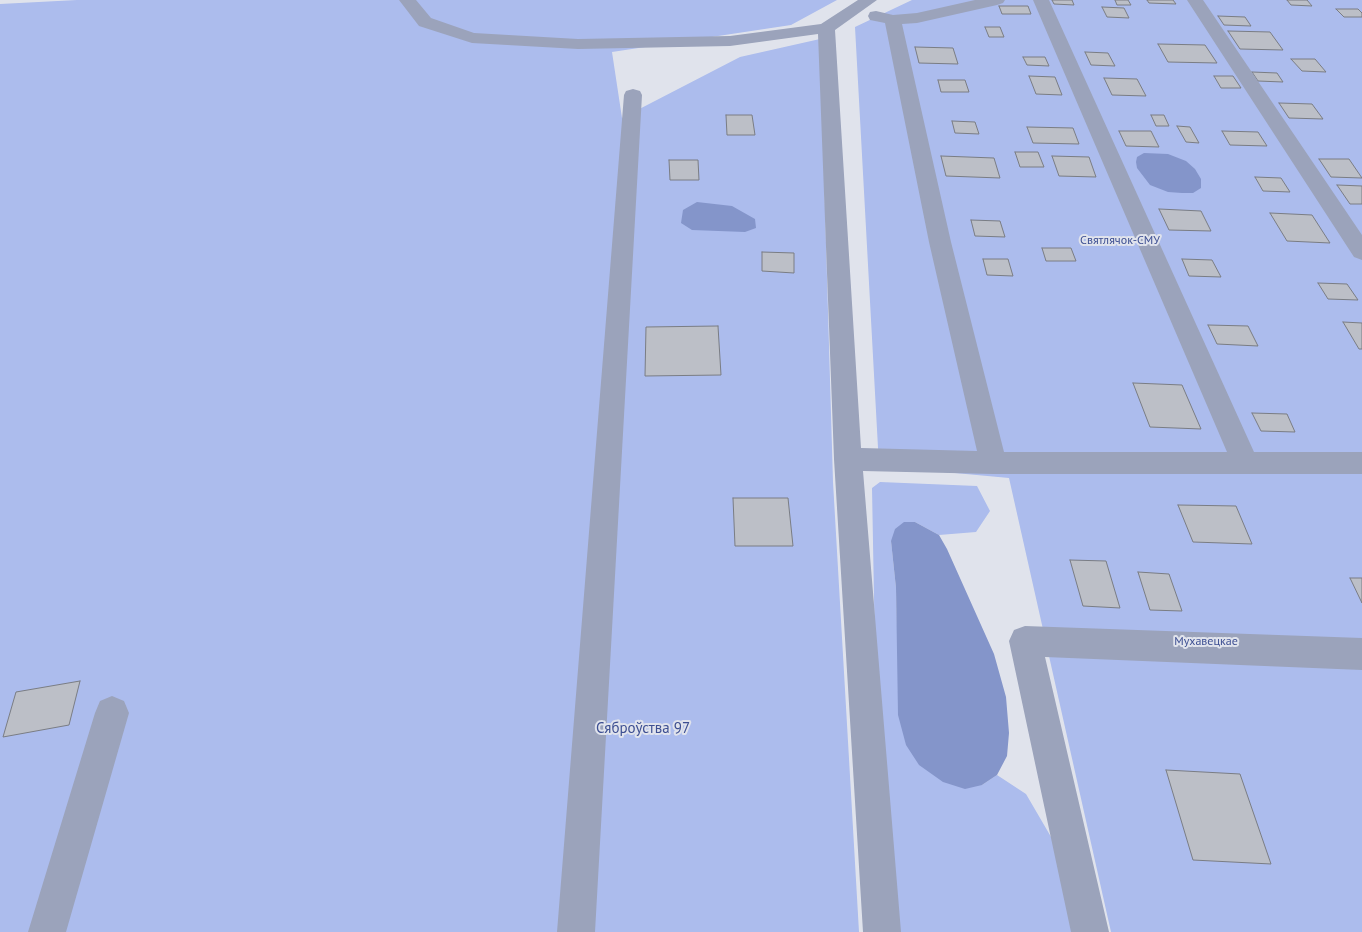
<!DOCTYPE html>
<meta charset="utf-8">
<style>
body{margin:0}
canvas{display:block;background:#e0e3ec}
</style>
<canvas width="1362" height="932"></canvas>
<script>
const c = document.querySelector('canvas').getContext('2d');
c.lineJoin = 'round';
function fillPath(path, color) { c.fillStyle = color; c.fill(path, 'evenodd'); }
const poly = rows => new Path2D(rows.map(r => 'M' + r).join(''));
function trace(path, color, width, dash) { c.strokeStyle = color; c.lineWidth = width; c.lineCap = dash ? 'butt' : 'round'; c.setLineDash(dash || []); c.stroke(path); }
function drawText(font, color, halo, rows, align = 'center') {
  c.font = font + ' "PT Sans",sans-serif'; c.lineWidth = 4; c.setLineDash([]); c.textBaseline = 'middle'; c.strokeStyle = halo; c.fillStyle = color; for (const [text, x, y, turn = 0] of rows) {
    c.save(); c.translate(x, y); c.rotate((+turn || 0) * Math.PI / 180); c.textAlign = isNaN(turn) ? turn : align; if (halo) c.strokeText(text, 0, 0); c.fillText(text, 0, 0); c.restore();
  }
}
fillPath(poly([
 [77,0,837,0,791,25,612,52,622,118,740,57,820,39,833,482,859,932,0,932,0,4],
 [912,0,1362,0,1362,932,1111,932,1009,478,879,466,855,27],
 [880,482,977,486,990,511,976,532,939,535,915,522,891,541,896,588,897,626,982,785,997,775,1026,794,1054,842,1072,932,898,932,876,707,872,488]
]), '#acbced');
fillPath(poly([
 [1144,153,1168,154,1186,161,1195,169,1201,179,1201,188,1193,193,1182,193,1168,192,1150,185,1137,168,1136,162,1137,157],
 [697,202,732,206,755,219,756,228,745,232,692,230,681,223,683,210],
 [904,522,915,522,939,535,947,549,994,654,1006,697,1009,733,1007,756,997,775,982,785,965,789,943,782,919,765,906,745,898,715,896,588,891,541,895,529]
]), '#8495ca');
const building = poly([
 [1052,0,1072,0,1074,5,1054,4,1052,0],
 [1115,0,1128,0,1131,5,1117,5,1115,0],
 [1147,0,1173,0,1176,4,1149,3,1147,0],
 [1287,0,1307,0,1312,6,1291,5,1287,0],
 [999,6,1028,6,1031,14,1002,14,999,6],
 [1102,7,1124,8,1129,18,1107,17,1102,7],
 [1336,9,1358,9,1362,13,1362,17,1344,17,1336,9],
 [1218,16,1245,17,1251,26,1224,25,1218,16],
 [985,27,1000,27,1004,37,989,37,985,27],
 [1228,31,1270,32,1283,50,1240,49,1228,31],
 [1158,44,1205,45,1217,63,1168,62,1158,44],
 [915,47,953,48,958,64,919,63,915,47],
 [1085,52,1108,53,1115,66,1091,65,1085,52],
 [1023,57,1045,57,1049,66,1027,65,1023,57],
 [1291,59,1315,59,1326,72,1302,71,1291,59],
 [1252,72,1277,73,1283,82,1258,81,1252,72],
 [1029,76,1055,77,1062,95,1036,94,1029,76],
 [1214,76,1233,76,1241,88,1221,88,1214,76],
 [1104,78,1137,79,1146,96,1112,95,1104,78],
 [938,80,965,80,969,92,941,92,938,80],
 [1279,103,1312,104,1323,119,1289,118,1279,103],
 [726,115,752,115,755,135,727,135,726,115],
 [1151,115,1164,115,1169,126,1156,126,1151,115],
 [952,121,975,122,979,134,955,133,952,121],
 [1177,126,1190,127,1199,143,1186,142,1177,126],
 [1027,127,1073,128,1079,144,1033,143,1027,127],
 [1119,131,1151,131,1159,147,1126,146,1119,131],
 [1222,131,1258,132,1267,146,1230,145,1222,131],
 [1015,152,1038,152,1044,167,1020,167,1015,152],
 [941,156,994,158,1000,178,946,176,941,156],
 [1052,156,1089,157,1096,177,1059,176,1052,156],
 [1319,159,1349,159,1362,178,1331,177,1319,159],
 [669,160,698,160,699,180,670,180,669,160],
 [1255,177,1281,178,1290,192,1263,191,1255,177],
 [1337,185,1362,186,1362,204,1350,204,1337,185],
 [1159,209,1201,211,1211,231,1169,230,1159,209],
 [1270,213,1312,215,1330,243,1287,241,1270,213],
 [971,220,1000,221,1005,237,975,236,971,220],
 [1042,248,1071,248,1076,261,1046,261,1042,248],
 [762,252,794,253,794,273,762,271,762,252],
 [983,259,1008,259,1013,276,987,275,983,259],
 [1182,259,1212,260,1221,277,1189,276,1182,259],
 [1318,283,1347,284,1358,300,1328,299,1318,283],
 [1343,322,1362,323,1362,349,1359,349,1343,322],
 [1208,325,1248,326,1258,346,1217,344,1208,325],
 [718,326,721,375,645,376,646,327,718,326],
 [1133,383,1182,385,1201,429,1150,427,1133,383],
 [1252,413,1287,414,1295,432,1261,431,1252,413],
 [733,498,788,498,793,546,735,546,733,498],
 [1178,505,1236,506,1252,544,1193,542,1178,505],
 [1070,560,1106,561,1120,608,1083,606,1070,560],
 [1138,572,1169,574,1182,611,1150,610,1138,572],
 [1350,578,1362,578,1362,603,1350,578],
 [80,681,69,725,3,737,16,692,80,681],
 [1166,770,1240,774,1271,864,1193,860,1166,770]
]);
fillPath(building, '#bcbfc7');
trace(building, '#7a7d84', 1);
fillPath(poly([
 [399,0,416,0,431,18,474,33,578,39,730,36,821,24,858,0,877,0,835,30,861,448,977,451,929,242,885,23,870,20,868,16,870,12,876,11,893,15,917,13,975,0,1005,0,1003,3,997,5,917,23,902,24,951,242,1004,452,1227,452,1033,0,1049,0,1254,452,1362,452,1362,474,993,474,863,471,901,932,863,932,834,459,818,34,730,46,578,49,472,43,419,26,399,0],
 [1187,0,1203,0,1362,235,1362,260,1354,257,1187,0],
 [633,89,640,91,642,95,595,932,557,932,624,95,626,91,633,89],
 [1025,626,1362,638,1362,670,1045,657,1109,932,1071,932,1009,641,1014,630,1025,626],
 [112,696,124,701,129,713,66,932,28,932,95,713,100,701,112,696]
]), '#9ba3bb');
drawText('12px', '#3d4f92', '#e0e3ec', [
 ["Святлячок-СМУ",1120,241],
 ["Мухавецкае",1206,642]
]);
drawText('15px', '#3d4f92', '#e0e3ec', [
 ["Сяброўства 97",643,729]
]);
</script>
